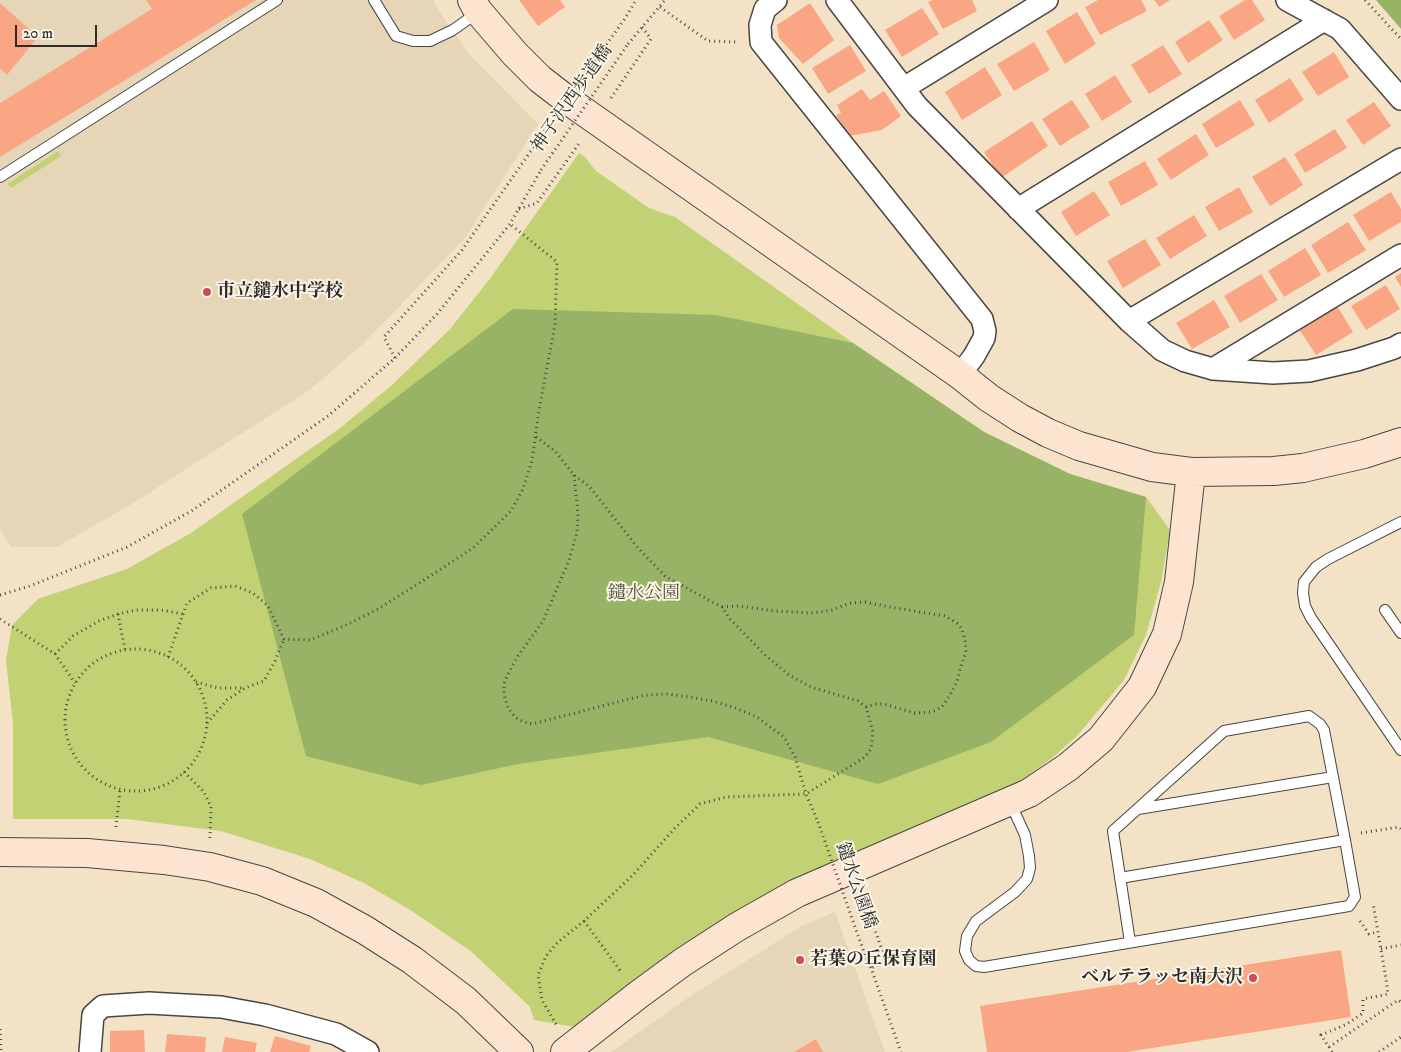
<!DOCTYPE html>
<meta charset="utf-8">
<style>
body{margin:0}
#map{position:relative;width:1401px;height:1052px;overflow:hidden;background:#f4e2c7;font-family:"IM FELL DW Pica",serif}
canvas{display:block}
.scale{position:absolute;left:15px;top:25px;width:82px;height:22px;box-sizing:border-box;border:2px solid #2b2b2b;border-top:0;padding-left:6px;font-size:15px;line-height:18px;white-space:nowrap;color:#2b2b2b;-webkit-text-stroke:4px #fcf5e5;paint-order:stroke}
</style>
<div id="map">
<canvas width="1401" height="1052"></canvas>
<div class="scale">20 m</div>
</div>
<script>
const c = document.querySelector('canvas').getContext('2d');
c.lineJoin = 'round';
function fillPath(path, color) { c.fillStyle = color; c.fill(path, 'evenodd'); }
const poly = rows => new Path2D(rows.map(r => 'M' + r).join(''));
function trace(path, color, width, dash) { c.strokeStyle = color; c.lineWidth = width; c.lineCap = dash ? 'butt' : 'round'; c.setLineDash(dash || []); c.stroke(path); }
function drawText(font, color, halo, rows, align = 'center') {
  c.font = font + ' "IM FELL DW Pica","Noto Serif JP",serif'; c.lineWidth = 4; c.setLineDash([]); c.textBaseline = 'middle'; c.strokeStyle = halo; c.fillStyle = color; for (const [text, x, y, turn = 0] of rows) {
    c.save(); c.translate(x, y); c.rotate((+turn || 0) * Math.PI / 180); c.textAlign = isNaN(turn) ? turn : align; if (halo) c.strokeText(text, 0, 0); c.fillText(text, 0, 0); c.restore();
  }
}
fillPath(poly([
 [0,0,433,0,439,11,470,55,538,124,465,238,362,345,308,391,130,505,57,547,11,547,0,530],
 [835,912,885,1052,611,1052,692,995,803,925]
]), '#e6d6b7');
fillPath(poly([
 [58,151,61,156,11,188,7,184],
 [579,153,584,156,596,171,649,208,675,217,853,343,984,432,1070,474,1146,497,1170,530,1161,582,1146,635,1124,680,1077,736,1052,758,1020,782,811,874,728,919,681,947,575,1027,534,1020,530,1007,472,952,412,911,364,883,310,859,221,831,127,819,13,819,13,723,6,660,12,625,38,599,127,569,191,533,340,428,391,386,450,329,489,280]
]), '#c1d173');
fillPath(poly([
 [1376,0,1401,0,1401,29],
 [513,309,716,315,853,343,984,432,1070,474,1146,497,1134,635,991,742,878,784,708,737,518,764,421,785,306,756,242,514]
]), '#98b365');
fillPath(poly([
 [146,0,256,0,0,157,0,103,152,9],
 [519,0,560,0,565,7,538,26],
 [932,0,972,0,977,11,943,29,928,2],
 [1098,0,1141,0,1147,11,1100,35,1085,7],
 [1154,0,1170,0,1159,7],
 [1245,0,1252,0,1265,20,1234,40,1219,16],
 [0,3,38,37,7,75,0,69],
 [810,3,834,40,803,64,779,38,777,25],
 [922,8,939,34,902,57,885,30],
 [1077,12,1096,44,1065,64,1046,31],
 [1209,20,1223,40,1188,63,1175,42],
 [1034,42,1050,70,1014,91,997,64],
 [850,45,866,71,828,94,812,68],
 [1163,45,1182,74,1149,94,1131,65],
 [1334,52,1349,77,1318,96,1302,72],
 [985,67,1002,95,962,120,945,92],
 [1115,75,1132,102,1102,121,1085,94],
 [1290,78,1304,100,1269,123,1255,100],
 [862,89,870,100,884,91,901,116,882,130,849,136,836,115,841,113,837,105],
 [1072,100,1090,127,1060,146,1042,119],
 [1240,100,1255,125,1216,148,1202,124],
 [1374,102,1391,126,1363,145,1346,120],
 [1032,121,1048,146,1001,178,984,152],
 [1335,129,1347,148,1305,173,1294,154],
 [1196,134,1209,155,1171,180,1157,159],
 [1285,157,1303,185,1270,206,1252,177],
 [1145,161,1158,185,1121,206,1108,182],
 [1239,187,1253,212,1219,231,1205,207],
 [1094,191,1110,215,1076,236,1061,212],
 [1391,192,1401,209,1401,222,1369,241,1353,215],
 [1194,215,1207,236,1170,259,1156,238],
 [1348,222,1366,250,1328,273,1311,245],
 [1145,239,1161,265,1123,288,1107,261],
 [1305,248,1321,275,1284,297,1268,271],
 [1401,273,1401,287,1395,277],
 [1261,274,1278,300,1240,323,1224,296],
 [1386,285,1400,309,1366,330,1351,306],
 [1214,300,1230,327,1192,349,1176,323],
 [1337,306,1353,332,1316,355,1299,329],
 [1341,950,1351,1017,1127,1052,987,1052,980,1006],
 [144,1030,145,1052,110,1052,110,1031],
 [167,1034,206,1037,205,1052,165,1052],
 [275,1036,311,1046,309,1052,270,1052],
 [225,1037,257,1043,255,1052,222,1052],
 [816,1039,823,1052,794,1052]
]), '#faa685');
const lane = poly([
 [374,0,396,36,413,41,430,41,453,30,478,12],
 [0,177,277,0],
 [1401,522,1328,559,1316,567,1304,582,1303,593,1305,606,1311,618,1401,750],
 [1385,610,1401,633],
 [1010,802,1025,835,1029,856,1030,868,1027,879,1015,892,976,921,967,936,965,951,969,960,976,966,984,967,1349,906,1355,897,1345,840,1324,730,1320,724,1309,716,1224,731,1113,831,1130,942],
 [1138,809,1333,777],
 [1120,878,1345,840]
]);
const street = poly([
 [776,0,765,9,760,25,761,42,982,319,985,331,984,338,974,356,960,375],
 [837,0,917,106,1129,321,1162,350,1185,361,1213,369,1273,373,1309,371,1357,360,1394,348,1401,344],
 [1287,0,1340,29,1401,99],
 [904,88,1047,0],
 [1018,209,1324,20],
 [1129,321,1401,159],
 [1213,369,1401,255],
 [90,1052,93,1015,103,1006,149,1003,221,1007,265,1015,336,1034,368,1052]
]);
const secondary = poly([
 [472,0,478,11,515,54,540,79,566,99,960,375,989,398,1020,418,1048,433,1079,446,1152,467,1191,472,1274,471,1303,468,1364,454,1401,442],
 [0,852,87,853,164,860,210,867,262,881,316,903,365,930,412,960,466,1001,519,1052],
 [565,1052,638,995,683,962,737,927,797,893,1029,793,1068,767,1101,739,1142,687,1167,634,1179,582,1191,472]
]);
trace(lane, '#494642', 12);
trace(street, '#494642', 24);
trace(secondary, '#494642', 30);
trace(poly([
 [1365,0,1401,39],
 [660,7,708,41,738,42],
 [628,44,665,0],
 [583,77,624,20,636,0],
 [611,98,651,39,642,27],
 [519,209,537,203,580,142],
 [395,358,384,337,462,250,551,122],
 [536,437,555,451,574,475,589,486,638,548,666,577,722,607,730,619,766,656,789,675,811,687,858,701,866,707,873,732,871,749,865,757,806,794,726,797,700,804,675,828,633,875,584,921,558,942,546,956,538,975,542,1000,557,1026],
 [574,475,578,514,577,533,568,563,543,621,518,656,511,668,504,683,504,695,508,708,516,718,524,722,532,724,645,695,668,694,690,697,712,701,733,707,757,717,784,737,795,757,806,794,818,822],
 [0,595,30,586,127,547,193,510,328,416,395,358,437,314,510,224,541,170],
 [722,607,738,606,775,611,813,613,832,610,850,603,865,602,890,607,945,616,957,623,962,629,965,641,966,652,961,666,957,682,950,695,942,707,932,712,915,713,884,704,875,704,866,707],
 [118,614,125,650],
 [0,619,55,654,75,683],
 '65 720a71 71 0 1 1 142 0a71 71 0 1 1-142 0Z',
 [55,654,73,636,99,621,118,614,136,610,161,610,183,614],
 [168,657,187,603,211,588,235,586,253,593,268,606,284,639,310,640,342,627,378,609,421,582,473,548,511,511,523,489,532,461,538,416,555,324,557,262,510,224],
 [196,682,218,688,244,688],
 [207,723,227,700,245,688,264,681,275,661,284,639],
 [184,772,204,792,211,807,210,838],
 [116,827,120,790],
 [1361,833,1399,827,1401,829],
 [862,894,886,961,871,968],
 [584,921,622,973],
 [1360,921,1369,934,1378,932],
 [1381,949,1401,945],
 [866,958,871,968,901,1052],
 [0,1029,1,1052],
 [1329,1047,1398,1000,1401,1002],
 [1332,1052,1321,1035,1347,1024,1363,1013,1363,999,1388,994,1386,979,1373,903],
 [1379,1052,1401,1037]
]), '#494642', 3, [1, 4]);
trace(lane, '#fff', 10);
trace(street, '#fff', 21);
trace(secondary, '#fde4d1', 28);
trace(poly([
 [541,170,628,44],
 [818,822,866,958]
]), '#494642', 3, [1, 4]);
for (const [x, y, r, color] of [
 [207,292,5,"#d1495b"],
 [800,960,5,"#d1495b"],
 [1253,978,5,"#d1495b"]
]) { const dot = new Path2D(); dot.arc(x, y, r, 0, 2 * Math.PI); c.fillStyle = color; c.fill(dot); trace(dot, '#fcf5e5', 2); }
drawText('18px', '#2b2b2b', '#fcf5e5', [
 ["神子沢西歩道橋",573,99,-55],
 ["鑓水公園橋",855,886,71]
]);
drawText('bold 18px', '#2b2b2b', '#fcf5e5', [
 ["市立鑓水中学校",217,292],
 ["若葉の丘保育園",810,960],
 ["ベルテラッセ南大沢",1243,978,"right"]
], 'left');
drawText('18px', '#50543d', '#fcf5e5', [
 ["鑓水公園",644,594]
]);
</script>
